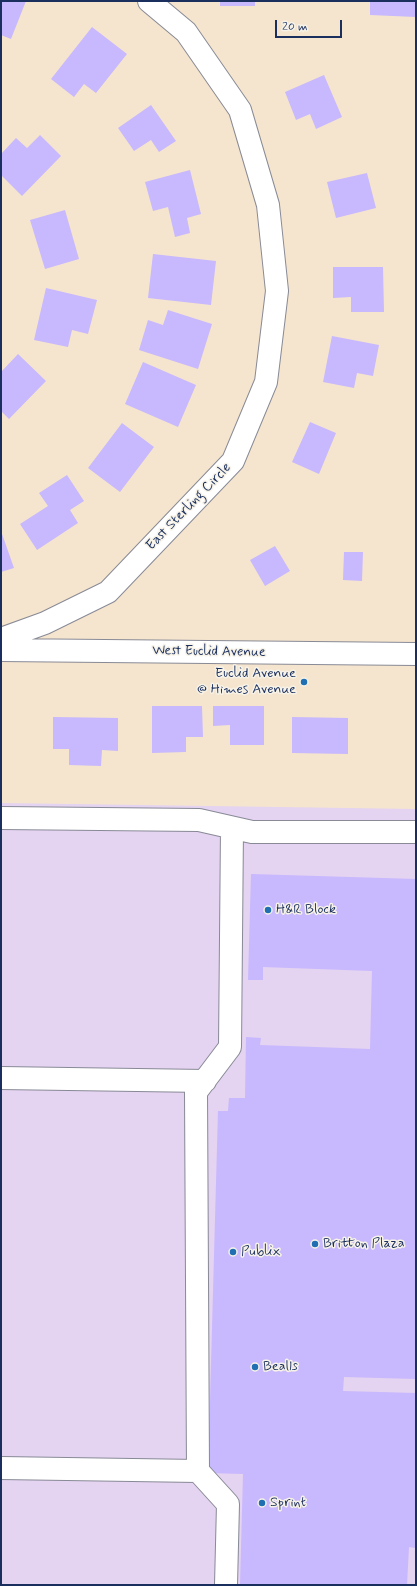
<!DOCTYPE html>
<style>
body{margin:0}
#map{position:relative;width:417px;height:1586px;overflow:hidden;background:#f5e5ce;font-family:Mynerve,sans-serif}
canvas{display:block}
.frame{position:absolute;inset:0;border:2px solid #1b2f5e;pointer-events:none}
.scale{position:absolute;left:275px;top:20px;width:67px;height:18px;box-sizing:border-box;border:2px solid #1b2f5e;border-top:0;padding-left:5px;font-size:12px;line-height:14px;white-space:nowrap;color:#1b2f5e;-webkit-text-stroke:3px #f7f3e8;paint-order:stroke}
</style>
<div id="map">
<canvas width="417" height="1586"></canvas>
<div class="frame"></div>
<div class="scale">20 m</div>
</div>
<script>
const c = document.querySelector('canvas').getContext('2d');
c.lineJoin = 'round';
function fillPath(path, color) { c.fillStyle = color; c.fill(path, 'evenodd'); }
const poly = rows => new Path2D(rows.map(r => 'M' + r).join(''));
function trace(path, color, width, dash) { c.strokeStyle = color; c.lineWidth = width; c.lineCap = dash ? 'butt' : 'round'; c.setLineDash(dash || []); c.stroke(path); }
function drawText(font, color, halo, rows, align = 'center') {
  c.font = font + ' Mynerve,sans-serif'; c.lineWidth = 3; c.setLineDash([]); c.textBaseline = 'middle'; c.strokeStyle = halo; c.fillStyle = color; for (const [text, x, y, turn = 0] of rows) {
    c.save(); c.translate(x, y); c.rotate((+turn || 0) * Math.PI / 180); c.textAlign = isNaN(turn) ? turn : align; if (halo) c.strokeText(text, 0, 0); c.fillText(text, 0, 0); c.restore();
  }
}
fillPath(poly([
 [1,803,416,809,416,1585,1,1585]
]), '#e4d3f1');
fillPath(poly([
 [1,1,26,1,11,39,1,35],
 [220,1,255,1,255,6,220,6],
 [370,1,416,1,416,17,370,15],
 [92,27,127,54,96,93,84,84,74,97,51,79],
 [324,75,342,117,316,129,310,114,296,120,285,92],
 [151,105,176,141,159,152,151,140,134,151,118,128],
 [40,135,61,156,22,196,1,175,1,154,16,138,27,148],
 [190,170,201,214,187,218,190,233,175,237,168,207,153,211,145,182],
 [367,173,376,208,336,218,327,182],
 [65,210,79,259,45,269,30,220],
 [153,254,216,261,211,305,148,298],
 [333,267,383,267,384,312,351,312,351,297,333,298],
 [46,288,97,300,88,334,72,330,68,347,34,340],
 [168,310,212,324,198,369,139,350,148,320,163,325],
 [332,336,379,345,373,376,357,373,354,388,323,382],
 [18,354,46,381,9,419,1,411,1,372],
 [143,362,196,385,178,427,125,404],
 [310,422,336,433,319,474,292,462],
 [122,423,154,447,120,492,88,468],
 [67,475,84,501,70,510,78,523,37,550,20,524,48,506,39,493],
 [1,531,14,568,1,572],
 [275,546,290,571,265,586,250,560],
 [344,552,363,552,362,581,343,580],
 [152,706,202,706,203,737,186,737,186,752,152,753],
 [213,706,264,706,264,745,230,745,230,725,213,726],
 [53,717,118,718,118,751,102,750,101,766,69,765,69,749,53,749],
 [292,717,348,718,348,754,292,753],
 [251,874,416,879,416,1379,344,1377,343,1391,416,1393,416,1548,409,1547,407,1585,240,1585,243,1474,208,1473,218,1111,228,1111,229,1098,245,1098,246,1037,261,1038,260,1045,370,1049,372,971,263,967,263,980,248,980]
]), '#c8b8fd');
const minor = poly([
 [1,639,45,623,108,592,233,461,266,382,277,291,268,205,240,110,186,32,149,1],
 [1,650,416,654],
 [1,818,199,820,252,832,416,832],
 [1,1078,205,1081],
 [1,1468,198,1471],
 [226,1585,228,1504,198,1471,196,1092,230,1047,232,828]
]);
trace(minor, '#888a96', 24);
trace(minor, '#fff', 22);
for (const [x, y, r, color] of [
 [304,682,4,"#1f6fb2"],
 [268,910,4,"#1f6fb2"],
 [315,1244,4,"#1f6fb2"],
 [233,1252,4,"#1f6fb2"],
 [255,1367,4,"#1f6fb2"],
 [262,1503,4,"#1f6fb2"]
]) { const dot = new Path2D(); dot.arc(x, y, r, 0, 2 * Math.PI); c.fillStyle = color; c.fill(dot); trace(dot, '#f7f3e8', 1.5); }
drawText('14px', '#1b2f5e', '#f7f3e8', [
 ["East Sterling Circle",189,507,-46],
 ["West Euclid Avenue",209,652,1]
]);
drawText('14px', '#1b2f5e', '#f7f3e8', [
 ["Euclid Avenue",296,674,"right"],
 ["@ Himes Avenue",296,690,"right"],
 ["H&R Block",276,910],
 ["Britton Plaza",323,1244],
 ["Publix",241,1252],
 ["Bealls",263,1367],
 ["Sprint",270,1503]
], 'left');
</script>
